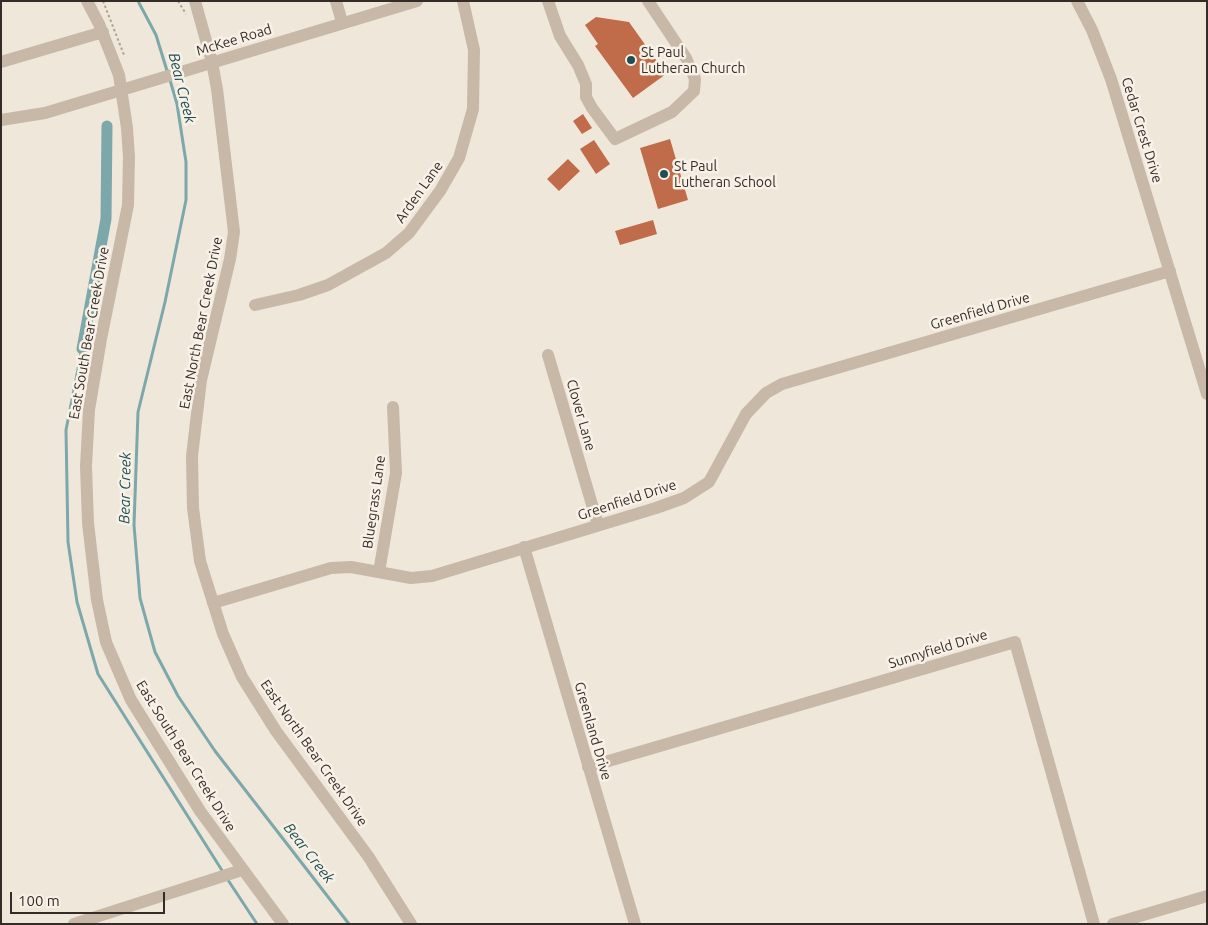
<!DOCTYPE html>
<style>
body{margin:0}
#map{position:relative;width:1208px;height:925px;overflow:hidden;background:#f0e7db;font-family:Ubuntu,sans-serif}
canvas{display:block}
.frame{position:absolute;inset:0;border:2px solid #352c28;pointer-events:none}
.scale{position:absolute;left:10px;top:892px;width:155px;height:22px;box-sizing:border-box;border:2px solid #352c28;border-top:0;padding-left:6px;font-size:15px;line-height:18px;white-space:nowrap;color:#352c28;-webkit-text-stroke:4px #f8f1e7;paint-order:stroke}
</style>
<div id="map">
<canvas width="1208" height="925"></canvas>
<div class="frame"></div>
<div class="scale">100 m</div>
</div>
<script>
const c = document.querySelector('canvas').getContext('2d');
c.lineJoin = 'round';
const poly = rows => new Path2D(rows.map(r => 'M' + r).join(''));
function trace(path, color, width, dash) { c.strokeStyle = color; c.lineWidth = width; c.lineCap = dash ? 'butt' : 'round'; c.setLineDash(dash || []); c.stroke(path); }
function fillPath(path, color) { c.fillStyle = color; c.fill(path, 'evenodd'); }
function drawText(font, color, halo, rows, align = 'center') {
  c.font = font + ' Ubuntu,sans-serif'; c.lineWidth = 5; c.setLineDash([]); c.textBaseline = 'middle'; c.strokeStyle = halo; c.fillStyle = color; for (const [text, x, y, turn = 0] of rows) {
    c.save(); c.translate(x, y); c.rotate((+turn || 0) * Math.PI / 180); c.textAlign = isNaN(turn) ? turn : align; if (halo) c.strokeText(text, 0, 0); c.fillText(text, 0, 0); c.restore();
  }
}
trace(poly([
 [138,1,156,35,168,74],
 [170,80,177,104,186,162,186,200,165,302,138,412,134,525,140,598,155,652,178,696,215,751,349,924],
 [82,349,66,430,68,542,77,602,98,674,223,872],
 [226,877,257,924]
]), '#7ca8ac', 3);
trace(poly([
 [82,349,106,219,107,126]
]), '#7ca8ac', 11);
fillPath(poly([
 [596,17,629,22,666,74,633,98,595,46,598,44,585,25],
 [583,114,592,128,582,134,573,121],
 [670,139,688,200,658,209,640,148],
 [594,140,610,164,596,174,580,149],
 [568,159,580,171,559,191,547,179],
 [653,220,657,234,620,245,615,231]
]), '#c06b4a');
trace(poly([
 [103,1,124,55],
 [178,1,186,14]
]), '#b3a292', 2, [2.5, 2.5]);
trace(poly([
 [87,1,99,24,119,75,127,128,129,157,128,205,101,339,89,410,86,466,88,523,97,600,106,642,131,700,200,811,283,924],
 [195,1,212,62,217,89,234,232,230,259,201,380,192,456,193,508,200,561,223,634,242,677,276,731,368,856,411,924],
 [336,1,342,22],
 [548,1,560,36,578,65,586,84,586,97,592,108,615,139,672,112,694,91,695,79,686,58,648,1],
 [1077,1,1092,30,1111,79,1207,394],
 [1,62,103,32],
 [1,120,45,113,417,1],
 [255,305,299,295,328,285,386,253,409,233,440,191,459,158,473,109,474,50,463,1],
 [548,355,598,525],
 [524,547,635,924],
 [379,572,396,473,393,407],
 [213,603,331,568,351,567,411,578,432,576,656,508,684,498,709,482,746,414,766,393,782,384,1170,271],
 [588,767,1015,642,1094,924],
 [74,924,242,870],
 [1113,924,1207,896]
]), '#c8b8a8', 12);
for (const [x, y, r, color] of [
 [631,60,5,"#1f4f54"],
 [664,174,5,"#1f4f54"]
]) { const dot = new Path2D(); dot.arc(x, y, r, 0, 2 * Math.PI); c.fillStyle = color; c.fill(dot); trace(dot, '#f8f1e7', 2); }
drawText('14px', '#352c28', '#f8f1e7', [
 ["McKee Road",234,40,-17],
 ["Cedar Crest Drive",1142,130,73],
 ["Arden Lane",419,192,-55],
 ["Greenfield Drive",980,311,-16],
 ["East North Bear Creek Drive",201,323,-79],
 ["East South Bear Creek Drive",89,333,-80],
 ["Clover Lane",581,415,74],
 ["Greenfield Drive",627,500,-18],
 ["Bluegrass Lane",374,502,-82],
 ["Sunnyfield Drive",938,649,-17],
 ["Greenland Drive",593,731,74],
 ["East North Bear Creek Drive",314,753,55],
 ["East South Bear Creek Drive",186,756,58]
]);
drawText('14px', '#352c28', '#f8f1e7', [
 ["St Paul",641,52],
 ["Lutheran Church",641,68],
 ["St Paul",674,166],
 ["Lutheran School",674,182]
], 'left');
drawText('italic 15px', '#1f4f54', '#f8f1e7', [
 ["Bear Creek",182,88,76],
 ["Bear Creek",125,488,-89],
 ["Bear Creek",309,853,52]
]);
</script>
